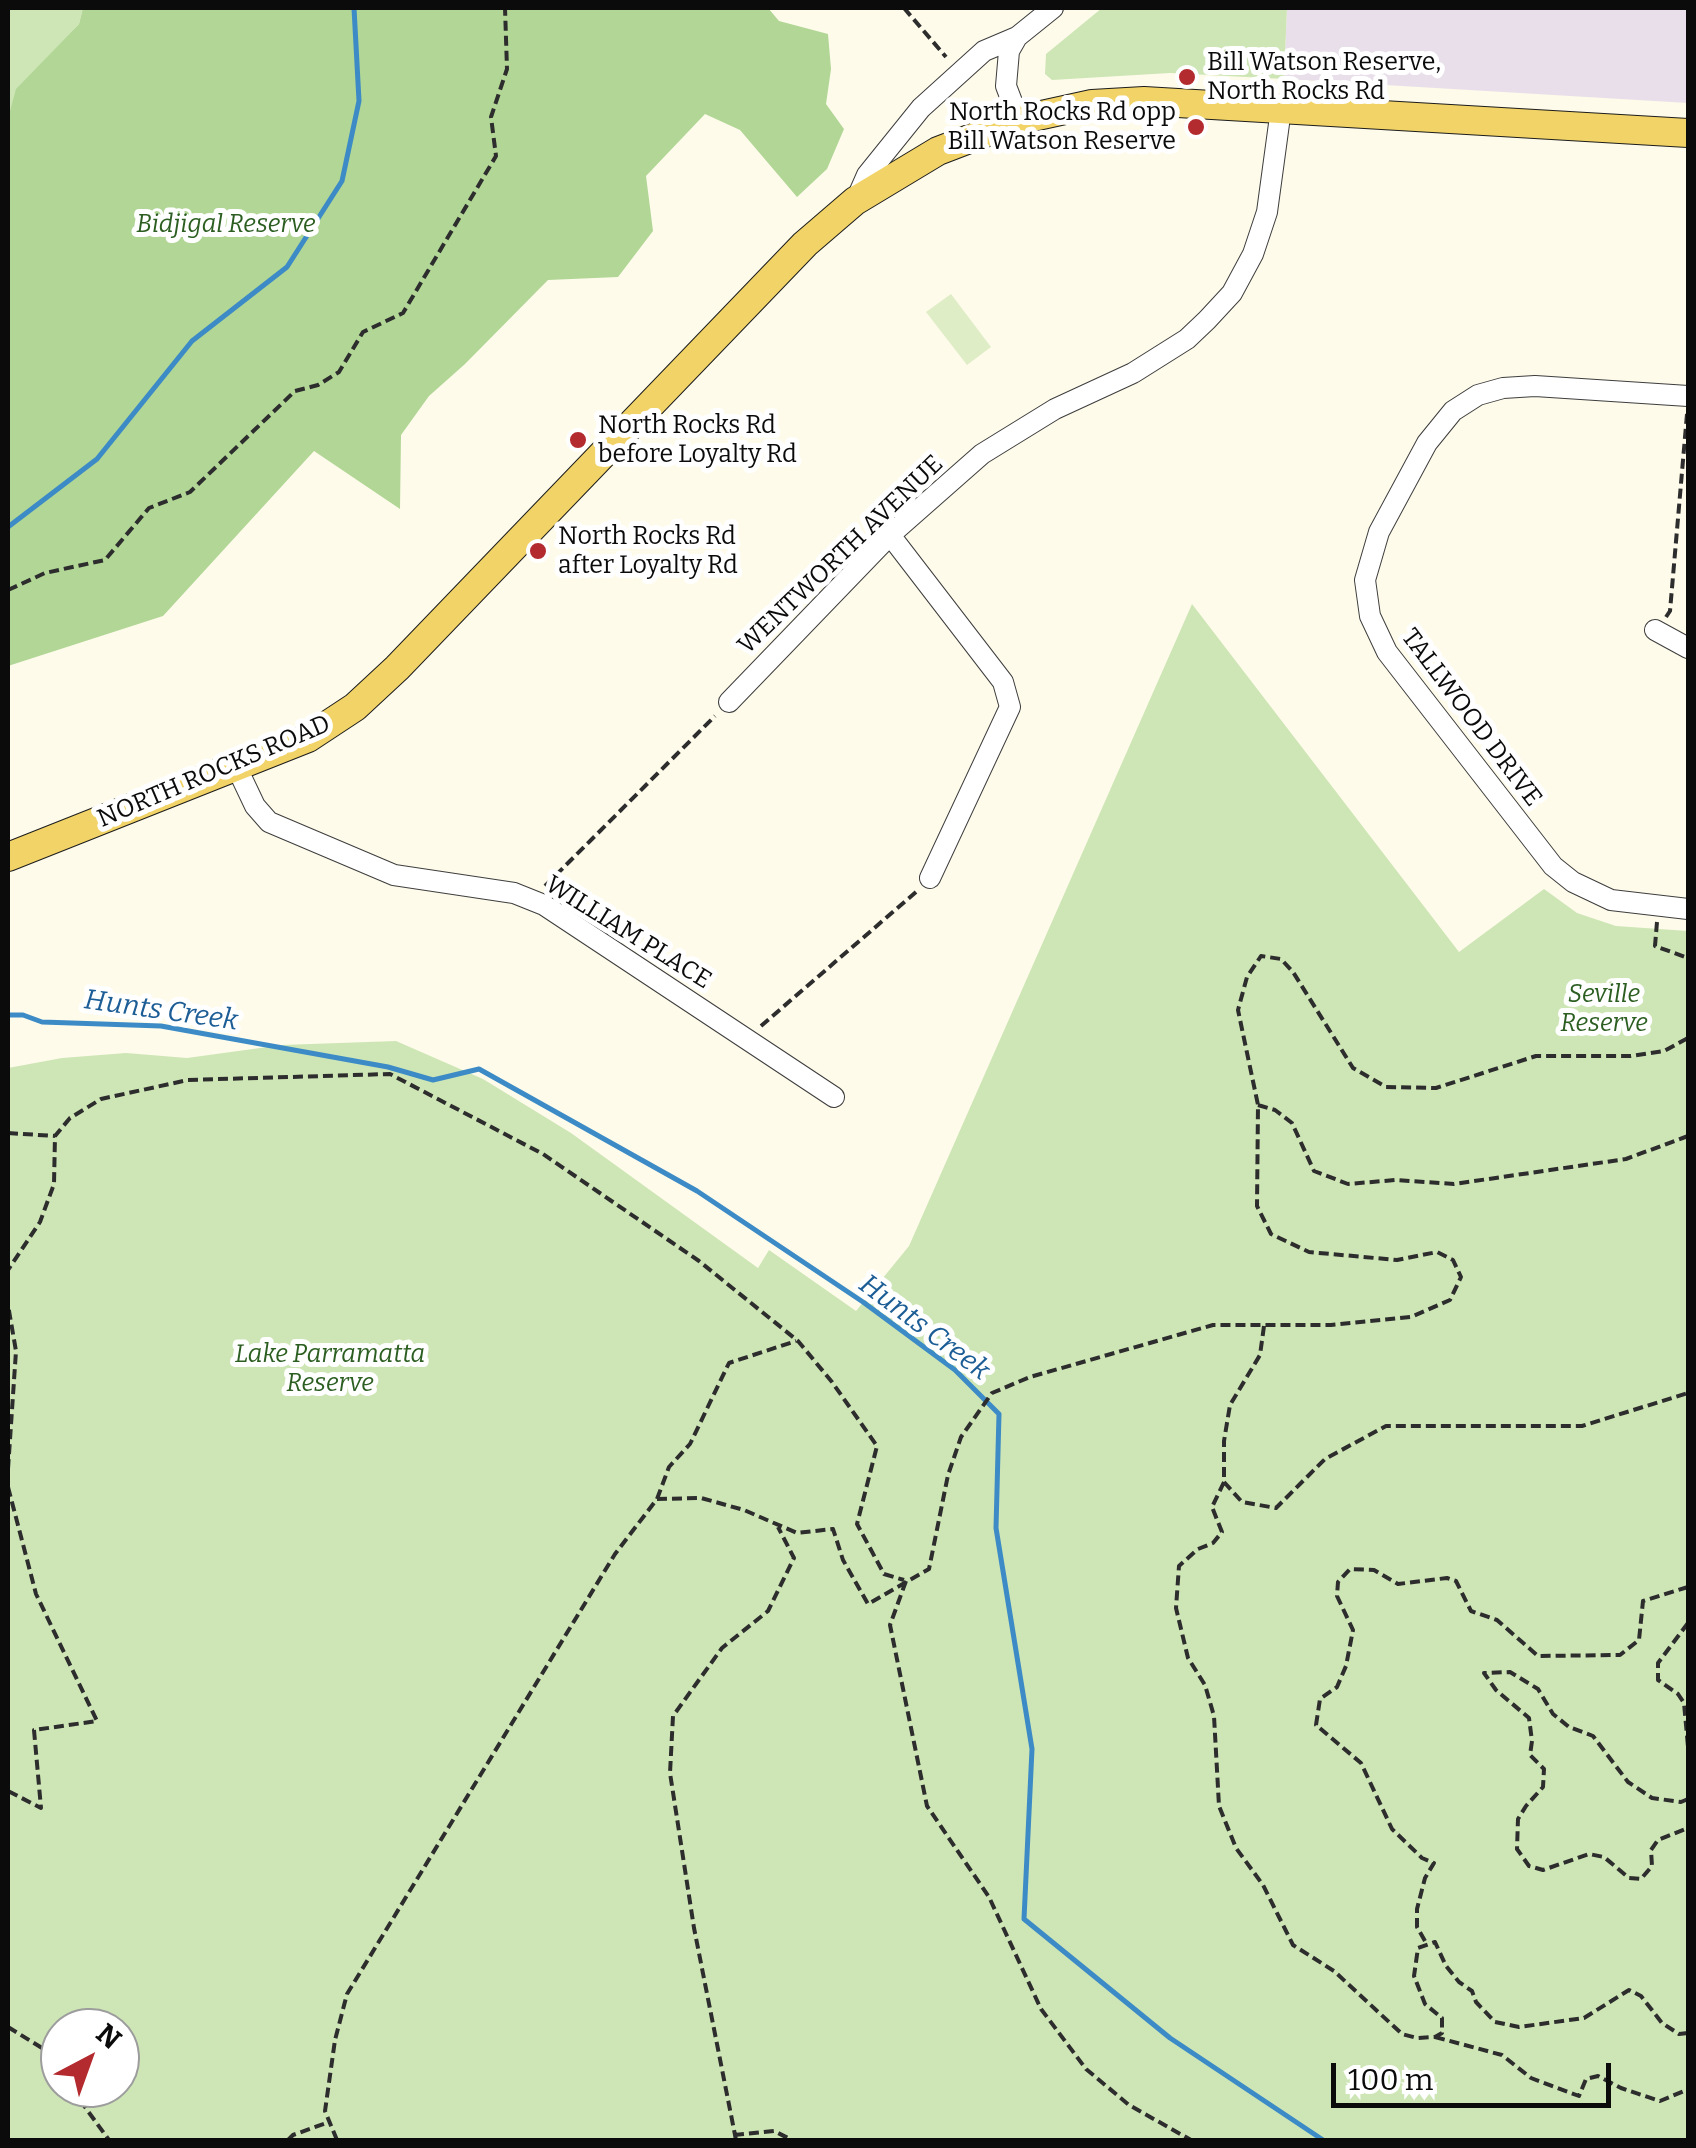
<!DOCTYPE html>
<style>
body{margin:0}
#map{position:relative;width:1696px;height:2148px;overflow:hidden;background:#fefbea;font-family:Bitter,serif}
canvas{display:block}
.frame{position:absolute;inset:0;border:10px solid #0b0b0b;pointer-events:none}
.north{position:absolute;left:40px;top:2008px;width:100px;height:100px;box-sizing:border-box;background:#fff;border:2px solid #9d9d9d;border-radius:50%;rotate:41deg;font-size:28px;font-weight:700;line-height:40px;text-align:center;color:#0b0b0b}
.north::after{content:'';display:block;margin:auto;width:35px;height:45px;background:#b32b2e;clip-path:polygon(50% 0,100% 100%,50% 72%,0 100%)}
.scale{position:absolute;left:1331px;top:2063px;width:280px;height:45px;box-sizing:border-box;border:5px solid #0b0b0b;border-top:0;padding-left:12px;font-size:30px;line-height:35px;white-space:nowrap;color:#0b0b0b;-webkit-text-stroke:8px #fff;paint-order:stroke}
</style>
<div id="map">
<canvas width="1696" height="2148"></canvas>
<div class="frame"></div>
<div class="north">N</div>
<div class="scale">100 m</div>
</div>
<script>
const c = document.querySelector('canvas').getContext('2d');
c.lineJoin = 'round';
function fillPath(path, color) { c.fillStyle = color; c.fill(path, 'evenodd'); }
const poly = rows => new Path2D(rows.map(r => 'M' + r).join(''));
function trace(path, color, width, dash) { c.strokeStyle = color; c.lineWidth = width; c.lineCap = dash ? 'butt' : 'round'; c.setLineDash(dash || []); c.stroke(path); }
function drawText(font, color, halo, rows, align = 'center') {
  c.font = font + ' Bitter,serif'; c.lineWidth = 10; c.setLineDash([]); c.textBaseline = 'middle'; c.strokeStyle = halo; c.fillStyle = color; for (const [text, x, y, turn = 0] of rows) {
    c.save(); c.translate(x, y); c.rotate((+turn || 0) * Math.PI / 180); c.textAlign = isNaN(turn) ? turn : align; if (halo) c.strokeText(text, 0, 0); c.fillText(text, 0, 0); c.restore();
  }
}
fillPath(poly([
 [1287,8,1688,8,1688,103,1284,79]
]), '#e9dfea');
fillPath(poly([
 [8,8,83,8,79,24,17,89,8,118],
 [1102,8,1287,8,1284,79,1170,73,1052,80,1045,74,1046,54],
 [1192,604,1459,952,1544,889,1577,913,1616,926,1688,931,1688,2140,8,2140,8,1068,62,1058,126,1053,187,1058,282,1045,396,1041,483,1079,571,1133,758,1268,769,1250,856,1311,909,1246],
 [120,2028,120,2088,60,2088,60,2028]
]), '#cee6b6');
fillPath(poly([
 [83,8,768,8,779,21,828,34,831,69,826,104,844,129,827,169,797,197,740,130,705,114,646,176,653,231,618,277,548,280,465,364,429,396,401,435,400,509,314,451,163,616,8,666,8,118,16,89,79,24]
]), '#b1d696');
fillPath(poly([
 [951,294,991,347,967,365,926,312]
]), '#dfedc7');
trace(poly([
 [8,527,97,459,192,341,287,267,342,181,359,101,354,8],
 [8,1015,23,1015,42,1022,161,1026,388,1067,433,1080,479,1069,697,1191,863,1302,955,1370,999,1414,996,1528,1032,1749,1024,1919,1170,2038,1323,2140]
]), '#3c8bc6', 5);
const minor = poly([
 [1019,120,1006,86,1009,51,1017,37,1053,8],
 [856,200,867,175,921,108,984,51,1017,37],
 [1688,396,1535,386,1503,388,1478,395,1453,411,1427,443,1379,532,1365,580,1370,616,1387,652,1553,866,1573,882,1611,900,1688,909],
 [890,535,1003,682,1010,707,930,878],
 [1655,630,1688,648],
 [729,702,890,535,982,454,1055,409,1133,373,1187,339,1207,320,1232,293,1253,254,1267,212,1281,109],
 [236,766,255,806,269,822,394,875,514,893,544,905,834,1097]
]);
const major = poly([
 [8,857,308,738,355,707,397,668,805,244,855,201,938,151,1019,120,1092,104,1144,101,1688,133]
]);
trace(minor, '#3e3e3e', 22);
trace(major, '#1c1c1c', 30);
trace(poly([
 [904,8,946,57],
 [8,590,45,573,105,560,149,508,190,492,295,391,318,385,339,372,363,332,403,313,496,156,491,117,507,69,505,8],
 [1666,617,1670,611,1687,414],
 [545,886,715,716],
 [1657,922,1655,946,1688,958],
 [761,1026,916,892],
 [1258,1105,1275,1110,1292,1123,1314,1171,1348,1184,1395,1180,1454,1184,1626,1159,1688,1136],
 [8,1133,55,1136],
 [1264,1326,1260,1355,1230,1405,1224,1441,1224,1482,1242,1502,1276,1508,1325,1459,1386,1426,1582,1426,1688,1393],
 [8,1469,16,1351,8,1305,8,1270,40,1222,54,1184,55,1136,70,1118,101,1099,188,1080,390,1074,543,1154,699,1261,798,1341,832,1382,877,1446,857,1524,884,1574,904,1580],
 [1224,1482,1212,1507,1222,1532,1213,1543,1198,1549,1179,1566,1176,1608,1188,1658,1205,1685,1214,1716,1219,1806,1236,1848,1263,1885,1293,1945,1334,1971,1402,2034,1417,2038,1435,2037,1442,2033,1442,2018,1425,2004,1414,1976,1418,1948,1435,1942,1446,1966,1459,1982,1472,1991,1476,2002,1495,2022,1519,2027,1584,2018,1629,1990,1641,1996,1662,2023,1679,2034,1688,2033],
 [8,1487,36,1594,97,1721,34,1730,41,1808,8,1791],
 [657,1499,669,1467,690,1444,729,1363,796,1341],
 [906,1581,890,1625,927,1806,989,1897,1041,2009,1086,2069,1129,2105,1191,2140],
 [1688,1623,1658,1663,1658,1680,1678,1694,1684,1703,1688,1747],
 [1688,1799,1681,1802,1652,1798,1628,1782,1593,1736,1569,1727,1553,1714,1538,1689,1510,1672,1484,1673,1496,1690,1529,1718,1532,1741,1530,1755,1544,1769,1543,1787,1526,1806,1518,1819,1517,1849,1529,1866,1543,1870,1589,1854,1604,1857,1629,1878,1641,1879,1652,1866,1651,1850,1658,1840,1688,1828],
 [1425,1941,1417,1927,1417,1909,1425,1878,1434,1863,1422,1858,1392,1829,1361,1763,1316,1725,1320,1699,1337,1687,1346,1666,1353,1630,1337,1596,1338,1582,1350,1569,1374,1570,1398,1584,1447,1578,1456,1581,1471,1611,1497,1620,1538,1656,1620,1655,1639,1640,1643,1601,1688,1587],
 [8,2027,42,2048,60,2073],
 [1435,2037,1502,2055,1531,2078,1579,2096,1586,2079,1598,2076,1621,2088,1660,2101,1684,2091,1688,2093],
 [71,2088,109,2140],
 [734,2135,774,2131,792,2140],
 [288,2140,293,2135,329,2122],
 [337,2140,325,2111,335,2040,347,1994,615,1554,657,1499,701,1498,744,1510,797,1533,833,1529,843,1560,868,1604,929,1569,948,1475,961,1437,992,1393,1030,1377,1213,1325,1331,1325,1411,1317,1450,1300,1461,1277,1453,1260,1437,1252,1397,1260,1309,1252,1271,1234,1257,1206,1258,1105,1238,1010,1247,977,1261,956,1281,959,1293,972,1353,1068,1386,1087,1436,1088,1536,1056,1631,1056,1664,1051,1688,1038],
 [736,2140,694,1928,670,1773,673,1716,722,1648,768,1611,794,1558,778,1527]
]), '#2d2d2d', 4, [10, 5]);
trace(minor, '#fff', 20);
trace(major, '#f1d367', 28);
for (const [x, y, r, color] of [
 [1187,77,10,"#b32b2e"],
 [1196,127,10,"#b32b2e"],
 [578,440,10,"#b32b2e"],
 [538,551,10,"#b32b2e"]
]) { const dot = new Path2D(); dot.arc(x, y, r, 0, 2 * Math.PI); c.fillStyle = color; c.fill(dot); trace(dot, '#fff', 4); }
drawText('25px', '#0b0b0b', '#fff', [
 ["Bill Watson Reserve,",1207,63],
 ["North Rocks Rd",1207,92],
 ["North Rocks Rd opp",1176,113,"right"],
 ["Bill Watson Reserve",1176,142,"right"],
 ["North Rocks Rd",598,426],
 ["before Loyalty Rd",598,455],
 ["North Rocks Rd",558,537],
 ["after Loyalty Rd",558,566]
], 'left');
drawText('italic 25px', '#2b5e20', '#fff', [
 ["Bidjigal Reserve",226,225],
 ["Seville",1604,995],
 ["Reserve",1604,1024],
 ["Lake Parramatta",330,1355],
 ["Reserve",330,1384]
]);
drawText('25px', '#0b0b0b', '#fff', [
 ["WENTWORTH AVENUE",841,555,-44],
 ["TALLWOOD DRIVE",1471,718,53],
 ["NORTH ROCKS ROAD",214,772,-23],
 ["WILLIAM PLACE",628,933,32]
]);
drawText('italic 28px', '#1c5d95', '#fff', [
 ["Hunts Creek",161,1011,8],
 ["Hunts Creek",924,1328,37]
]);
</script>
